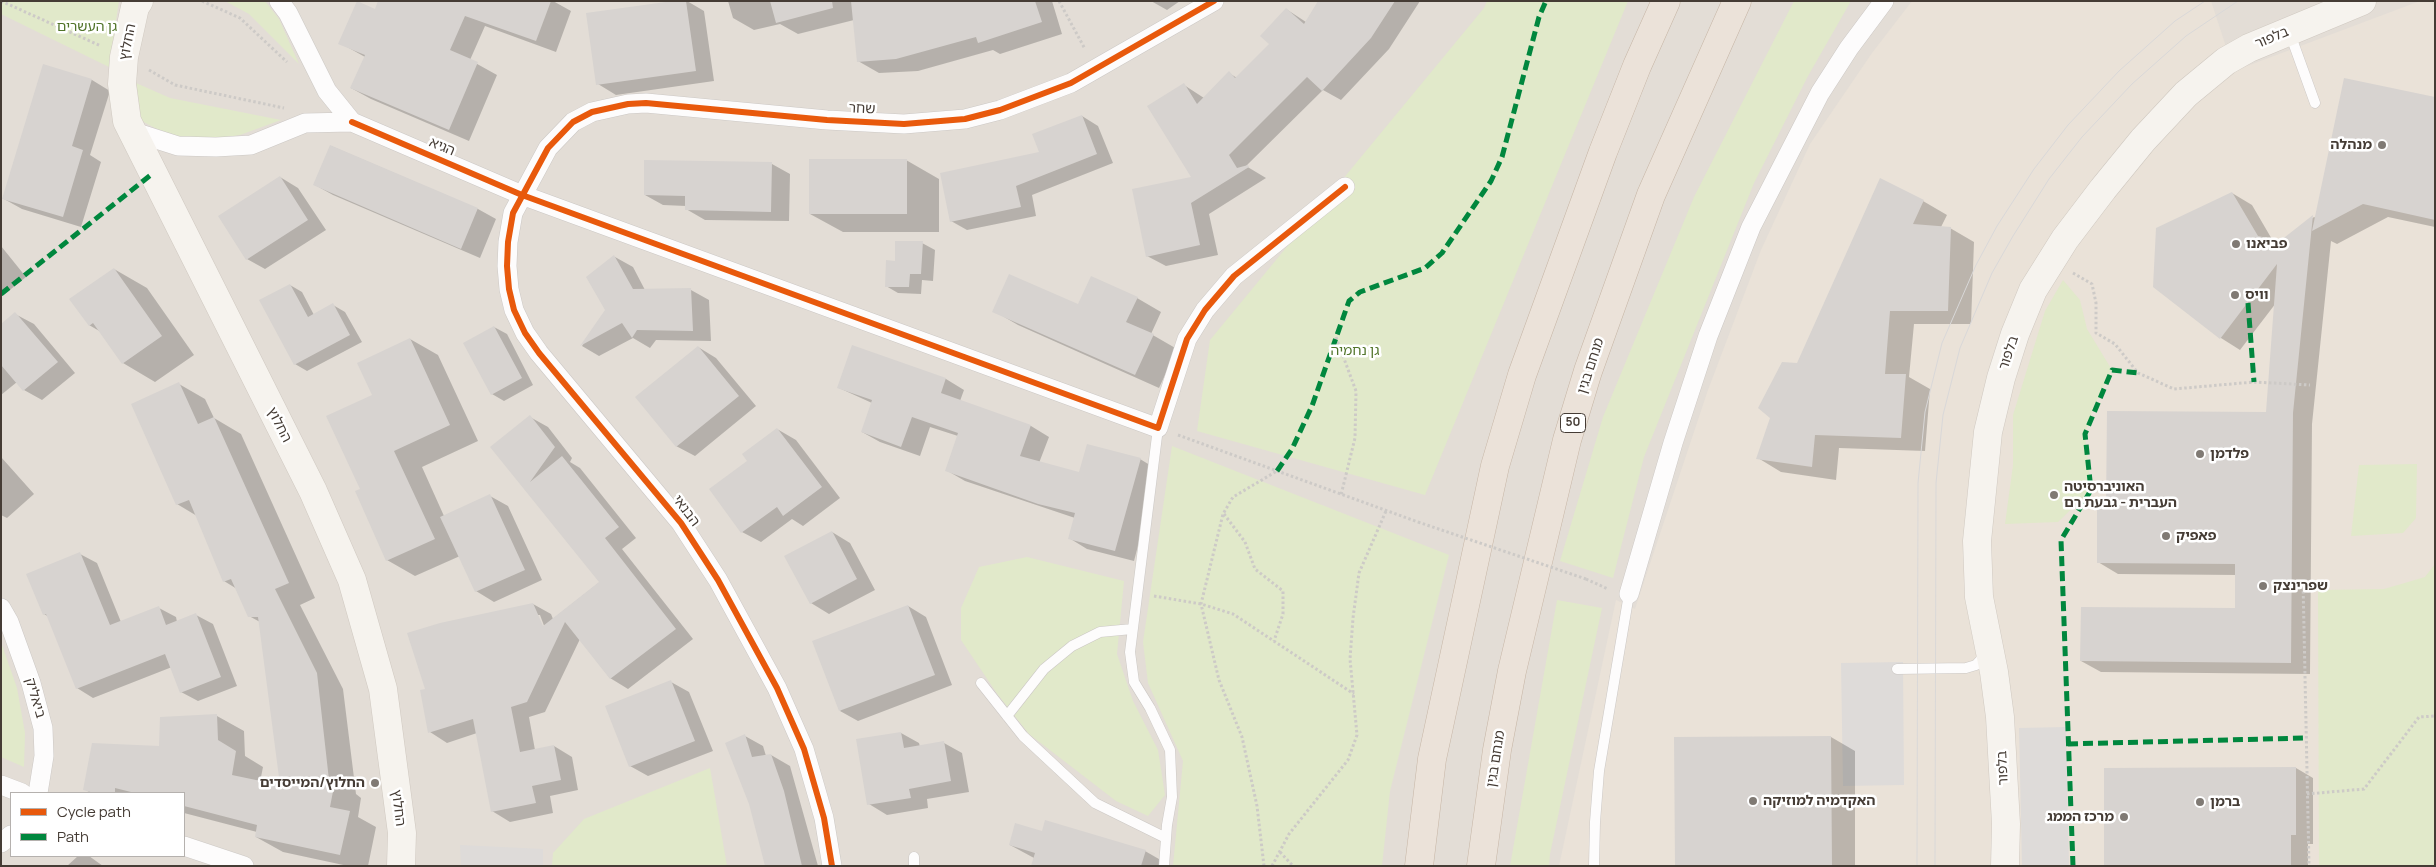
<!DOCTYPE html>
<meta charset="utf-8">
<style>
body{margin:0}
#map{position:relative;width:2436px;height:867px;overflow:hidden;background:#efece9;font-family:Manrope,sans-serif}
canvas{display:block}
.frame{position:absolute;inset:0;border:2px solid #453c35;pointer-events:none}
.legend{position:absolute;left:10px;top:792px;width:175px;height:65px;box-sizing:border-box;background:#fff;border:1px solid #b5b1ae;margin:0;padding:6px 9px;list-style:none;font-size:15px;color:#453c35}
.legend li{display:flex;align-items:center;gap:10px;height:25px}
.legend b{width:25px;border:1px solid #b5b1ae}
</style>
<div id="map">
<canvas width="2436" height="867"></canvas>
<div class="frame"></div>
<ul class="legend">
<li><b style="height:6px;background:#e8590c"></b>Cycle path</li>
<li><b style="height:6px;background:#00873e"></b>Path</li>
</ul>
</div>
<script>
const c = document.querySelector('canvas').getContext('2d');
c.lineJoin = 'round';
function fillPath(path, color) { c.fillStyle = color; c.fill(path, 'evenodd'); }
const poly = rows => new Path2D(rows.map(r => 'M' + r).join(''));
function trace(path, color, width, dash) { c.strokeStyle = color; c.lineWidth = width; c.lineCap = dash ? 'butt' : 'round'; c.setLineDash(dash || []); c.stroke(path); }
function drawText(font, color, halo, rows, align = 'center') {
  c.font = font + ' Manrope,"Noto Sans Hebrew",sans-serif'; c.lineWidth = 5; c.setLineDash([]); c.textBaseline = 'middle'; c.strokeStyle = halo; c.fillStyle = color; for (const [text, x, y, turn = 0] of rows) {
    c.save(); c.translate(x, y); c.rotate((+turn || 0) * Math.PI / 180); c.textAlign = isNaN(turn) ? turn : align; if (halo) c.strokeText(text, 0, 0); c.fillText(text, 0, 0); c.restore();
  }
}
fillPath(poly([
 [1,1,2435,1,2435,866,1,866],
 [11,793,184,793,184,856,11,856]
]), '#e3ddd6');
fillPath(poly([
 [1912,1,2211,1,2234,71,2420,1,2435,1,2435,866,1559,866,1616,600,1635,609,1708,390,1761,250,1810,144,1872,53]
]), '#eae2d8');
fillPath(poly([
 [1,1,119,1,109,67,1,14],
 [225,1,265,1,279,19,299,64,249,14],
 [1487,1,1628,1,1425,495,1197,431,1210,340,1484,8],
 [1794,1,1851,1,1808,76,1754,183,1644,457,1613,578,1560,561,1603,417,1694,197],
 [136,83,170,98,281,120,240,135,208,140,172,137,140,120],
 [2063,280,2080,300,2087,329,2112,370,2094,406,2085,434,2091,490,2058,522,2005,524,2013,465,2013,415,2045,311],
 [1172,446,1449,555,1390,791,1382,866,1173,866,1183,761,1148,683,1143,642],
 [2417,464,2416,518,2403,533,2351,536,2359,465],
 [1027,557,1124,581,1117,654,1133,701,1158,750,1165,795,1148,816,1116,801,1029,734,998,695,961,640,961,608,979,567],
 [2435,564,2435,866,2319,866,2318,590,2384,589,2425,577],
 [1557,600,1602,608,1550,854,1549,866,1510,866],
 [1,642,17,688,25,733,24,767,1,757],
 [710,768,727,866,552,866,553,853,584,819]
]), '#e1e9ca');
fillPath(poly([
 [1903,662,1904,785,1843,786,1841,663],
 [2066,727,2069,866,2022,866,2019,728],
 [460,845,543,849,543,866,461,866]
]), '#dedbd9');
fillPath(poly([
 [379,1,553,1,571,11,556,52,485,26,470,60,497,75,469,141,371,99,351,88,365,57,340,43,376,10],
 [683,1,687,1,704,11,714,81,616,95,598,84],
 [728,1,1052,1,1062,34,1000,54,993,50,918,71,879,73,858,61,854,20,798,34,780,24,754,30,733,18],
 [1151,1,1180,1,1167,10],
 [1319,1,1420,1,1389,49,1341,100,1323,90,1246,166,1266,178,1209,214,1218,255,1166,266,1147,256,1193,178,1184,85,1204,98,1229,73,1237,78,1271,44,1286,9,1306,22],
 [44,66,92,80,110,91,90,155,101,162,81,227,22,209,4,199],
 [2435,98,2435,227,2388,217,2337,244,2331,241,2312,424,2310,674,2101,672,2081,661,2236,609,2237,575,2118,574,2098,562,2108,509,2267,414,2276,303,2240,350,2221,338,2155,286,2232,193,2252,205,2273,241,2280,243,2314,217,2316,218],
 [1082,116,1098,126,1113,163,1032,195,1036,216,967,230,951,221,1041,153],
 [331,146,478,209,496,219,480,258,333,195,315,185],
 [906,160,939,179,939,232,843,232,810,214],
 [772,164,790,174,789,221,705,220,686,209,686,206,663,205,645,195],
 [280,177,298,188,326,230,265,269,247,259],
 [1923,201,1947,215,1941,227,1950,228,1974,242,1971,324,1914,324,1909,377,1930,389,1925,451,1839,448,1836,480,1781,472,1758,458,1798,364],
 [922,243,935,250,933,281,922,280,921,294,898,293,886,286,896,262],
 [1,246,26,277,1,297],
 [615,257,633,267,645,290,691,290,709,300,711,341,656,340,650,348,633,338,599,356,582,346,606,310],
 [114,269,147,288,194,355,155,382,123,363,101,332,89,325],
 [290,285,302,292,314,315,333,305,345,312,362,342,307,371,295,364],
 [1137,298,1161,312,1151,334,1177,349,1159,388,1018,325,994,311,1079,306],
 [15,314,34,324,75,373,42,400,24,390,17,382,1,395,1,326],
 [494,327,507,334,533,385,504,401,492,394],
 [410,339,438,355,478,441,422,467,444,516,490,496,508,506,542,580,494,602,476,591,460,556,415,576,387,560,362,490,374,396],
 [698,347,716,358,756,406,695,456,676,446],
 [853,347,946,379,964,390,960,401,1031,426,1049,437,1039,463,1080,474,1140,459,1158,470,1134,561,1087,549,1069,538,1075,518,965,481,946,470,958,436,930,427,920,456,880,442,862,432,872,403,839,388],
 [179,384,205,399,214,418,241,434,315,598,300,605,343,689,356,794,361,798,358,817,376,827,368,866,348,866,283,852,256,837,257,832,184,813,184,793,91,793,84,789,217,716,244,731,245,756,263,767,260,782,281,787,260,622,249,616,237,589,224,581,197,516,177,504],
 [530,417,548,427,572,458,570,462,580,468,636,538,622,549,693,639,628,689,610,678,580,639,545,712,529,717,535,750,554,746,572,757,578,790,550,796,553,813,510,822,492,811,477,733,447,743,430,732,426,690,533,604,551,614,553,619,600,582,492,447],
 [537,615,540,615,546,631,544,632],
 [777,429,796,440,840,498,803,526,792,519,761,542,742,532,748,461],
 [1,457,34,494,7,518,1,515],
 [832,532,850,543,875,590,829,614,811,603],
 [80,554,97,563,121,622,159,608,176,617,177,622,196,615,213,624,237,686,198,701,181,692,172,667,93,698,77,688,49,617,44,614],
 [908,606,926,617,952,685,858,721,840,711],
 [671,682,689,692,713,751,648,776,630,766],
 [901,733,919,743,920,747,944,743,962,753,969,792,927,799,928,808,887,815,869,804],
 [745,736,763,746,766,756,771,755,790,766,818,866,766,866],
 [1831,737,1855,751,1855,866,1676,866],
 [2296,768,2313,778,2313,844,2308,844,2308,866,2106,866],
 [1042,833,1145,851,1171,866,1032,866,1034,858,1010,845],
 [78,856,89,856,103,866,67,866]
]), '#0003');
fillPath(poly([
 [357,1,375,9,378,1,551,1,536,41,465,16,450,50,478,62,449,130,350,88,365,55,338,44],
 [673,1,686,1,696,71,596,85,586,13],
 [770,1,832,1,833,8,776,23],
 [851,1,1035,1,1042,22,978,43,976,37,896,59,857,62],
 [1318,1,1395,1,1371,38,1322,91,1307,77,1229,155,1237,168,1248,165,1249,167,1191,203,1200,245,1146,257,1132,189,1191,177,1147,106,1184,83,1197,104,1229,71,1235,78,1269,44,1260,36,1286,8,1304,24],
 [43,64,92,79,72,146,83,150,63,217,2,199],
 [2344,78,2435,97,2435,220,2363,204,2312,231],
 [1082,115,1097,154,1016,186,1021,207,950,222,940,173,1039,152,1032,134],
 [330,145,478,208,461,249,313,185],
 [809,159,907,159,907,214,809,214],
 [644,160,772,162,771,212,685,210,685,196,644,195],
 [280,176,308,220,246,260,218,216],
 [1880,178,1924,200,1913,224,1951,227,1948,311,1890,311,1885,374,1906,374,1901,438,1815,435,1812,467,1756,459,1770,418,1758,408,1782,362,1797,363],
 [2232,192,2258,236,2280,241,2313,215,2293,413,2291,663,2080,661,2081,607,2235,608,2235,564,2097,563,2097,508,2106,508,2107,411,2266,412,2277,264,2220,339,2153,287,2156,228],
 [895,241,923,241,921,274,910,274,909,287,885,287,886,260,895,261],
 [614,255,633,289,691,288,693,331,637,330,632,338,622,323,580,346,605,310,586,277],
 [114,268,162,336,122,364,93,323,89,326,69,299],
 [1009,274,1078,304,1091,276,1138,297,1126,322,1154,334,1135,375,992,312],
 [290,284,308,317,333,303,350,335,294,365,259,300],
 [15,312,58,362,23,391,1,365,1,324],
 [494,326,522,378,491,395,463,343],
 [410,338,450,425,394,451,435,539,386,561,355,491,360,489,326,416,372,395,357,363],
 [852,345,946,378,941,393,1031,425,1020,456,1079,472,1087,444,1141,458,1115,551,1068,539,1075,513,1038,504,945,471,958,433,912,417,901,447,861,432,872,400,837,388],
 [698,346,739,396,676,447,635,397],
 [179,382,198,424,214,417,289,583,275,589,317,673,329,780,335,781,330,807,350,811,340,855,255,837,257,825,184,806,184,793,135,793,115,788,115,793,94,793,83,790,92,743,159,746,160,717,217,714,218,740,236,751,232,775,280,785,258,617,248,617,231,579,223,582,189,500,176,505,131,404],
 [530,415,555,447,530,482,562,456,619,527,605,538,676,629,610,679,565,622,527,702,511,707,520,752,554,745,561,780,532,786,536,803,491,812,473,719,428,733,420,690,425,689,407,633,440,623,533,603,543,626,599,582,490,447],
 [777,428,822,487,783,516,777,507,741,533,709,489,747,461,742,454],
 [490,494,525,570,475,592,440,517],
 [832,531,857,579,810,604,784,556],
 [80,552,110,625,159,606,166,625,196,613,221,677,180,693,165,654,76,689,46,614,43,615,26,574],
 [908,605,935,675,839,711,812,641],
 [671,680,695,741,629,767,605,706],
 [901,732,904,748,944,741,951,781,909,789,911,798,867,805,856,739],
 [745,734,752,757,771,754,784,791,802,866,765,866,749,804,725,743],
 [1831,736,1832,866,1675,866,1674,737],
 [2296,767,2296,835,2291,835,2291,866,2104,866,2104,768],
 [1045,820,1146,850,1141,866,1031,866,1035,853,1009,845,1015,823,1042,831]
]), '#d7d3d0');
const lane = poly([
 [2289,31,2315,103],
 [1158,428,1130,652,1134,682,1150,708,1170,750,1172,797,1167,825,1164,866],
 [1897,669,1966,668,1976,665,1987,653],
 [981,683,1023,736,1095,803,1166,838],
 [1007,716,1044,669,1072,646,1100,632,1132,629],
 [914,866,914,857],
 [1594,866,1595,822,1599,771,1629,594]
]);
const street = poly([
 [352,122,522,195,1158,428,1187,339,1205,310,1234,276,1345,187],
 [131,131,178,146,216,147,251,145,305,123,352,122,327,91,288,13,279,1],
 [1629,594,1673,443,1708,336,1751,227,1820,93,1849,48,1884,1],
 [1,608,9,622,31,683,43,728,44,756,38,793],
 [1,785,22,793],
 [1,843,11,835],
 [184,846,244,866],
 [832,866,824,818,804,749,777,688,718,580,681,523,539,353,525,333,514,310,509,289,507,266,508,242,513,213,548,148,573,122,592,112,628,104,646,103,827,120,904,124,965,119,1000,110,1071,83,1214,1]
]);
const secondary = poly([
 [139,1,135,7,124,57,122,84,127,121,313,491,352,580,383,689,402,833,401,866],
 [2005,866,2006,824,2000,717,1994,672,1979,597,1977,541,1988,432,2001,378,2015,334,2033,290,2065,239,2103,189,2143,140,2186,94,2226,61,2249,48,2362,1]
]);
const highway = poly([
 [1419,866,1432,759,1495,466,1522,375,1603,152,1637,66,1666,1],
 [1481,866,1497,750,1512,671,1567,440,1588,371,1651,195,1737,1]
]);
trace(lane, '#ccc8c5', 11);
trace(street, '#ccc8c5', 20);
trace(secondary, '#d0c9c1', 29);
trace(highway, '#c6b5a5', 29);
trace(poly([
 [1,1,101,46],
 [202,1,240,18,287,62],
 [1059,1,1085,49],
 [149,70,175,85,284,108],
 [2073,273,2092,284,2096,303,2096,333,2115,344,2138,373,2174,389,2254,382,2310,385],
 [1336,337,1356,391,1355,438,1341,495],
 [1178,435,1418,522],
 [1224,514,1245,542,1255,569,1283,591,1283,614,1274,641],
 [1586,579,1608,589],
 [2303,581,2309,866],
 [1154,596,1201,604,1233,614,1354,694],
 [2307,794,2364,789,2419,717,2435,716],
 [1280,852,1293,866],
 [1264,866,1257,806,1242,737,1219,680,1201,604,1223,514,1233,497,1277,471],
 [1272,866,1289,834,1348,760,1357,735,1350,659,1353,618,1359,573,1386,511]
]), '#cdcac7', 3, [2.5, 2.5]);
trace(lane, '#fdfcfc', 10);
trace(street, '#fdfcfc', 19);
trace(secondary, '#f6f3ee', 28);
trace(highway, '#ebe2d9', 28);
trace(poly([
 [1917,866,1918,483,1925,412,1942,343,1976,265,1997,226,2034,169,2068,125,2119,71,2175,21,2205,1],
 [1935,866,1936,483,1943,415,1960,348,1992,273,2013,236,2049,179,2082,137,2132,84,2186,36,2238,1]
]), '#d9d8d8', 1);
trace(poly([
 [1418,522,1586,579]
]), '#cdcac7', 3, [2.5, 2.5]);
trace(poly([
 [1,294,152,174],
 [2248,303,2254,382],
 [1277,471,1292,449,1312,406,1349,301,1360,292,1425,268,1442,253,1491,181,1502,157,1539,17,1546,1],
 [2068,744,2306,738],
 [2073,866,2061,540,2091,490,2085,434,2112,370,2138,373]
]), '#00873e', 5, [10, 5]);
trace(poly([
 [352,122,522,195,1158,428,1187,339,1205,310,1234,276,1345,187],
 [832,866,824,818,804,749,777,688,718,580,681,523,539,353,525,333,514,310,509,289,507,266,508,242,513,213,548,148,573,122,592,112,628,104,646,103,827,120,904,124,965,119,1000,110,1071,83,1214,1]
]), '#e8590c', 6);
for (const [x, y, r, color] of [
 [2382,145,5,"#807a74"],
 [2236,244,5,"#807a74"],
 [2235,295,5,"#807a74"],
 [2200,454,5,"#807a74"],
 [2054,495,5,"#807a74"],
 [2166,536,5,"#807a74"],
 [2263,586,5,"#807a74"],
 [375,783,5,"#807a74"],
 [1753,801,5,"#807a74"],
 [2200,802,5,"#807a74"],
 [2124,817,5,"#807a74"]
]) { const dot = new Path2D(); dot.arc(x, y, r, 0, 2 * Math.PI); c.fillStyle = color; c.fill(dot); trace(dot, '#fff', 2); }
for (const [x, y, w] of [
 [1573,423,25]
]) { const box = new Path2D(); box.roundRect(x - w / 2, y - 9.5, w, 19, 4); c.fillStyle = '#fff'; c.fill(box); trace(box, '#453c35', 1); }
drawText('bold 12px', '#453c35', null, [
 ["50",1573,423]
]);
drawText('14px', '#52752b', '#fff', [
 ["גן העשרים",87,27],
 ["גן נחמיה",1355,351]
]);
drawText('14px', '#453c35', '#fff', [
 ["בלפור",2272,38,-23],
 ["החלוץ",128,42,-79],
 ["שחר",862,109,3],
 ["הגיא",442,147,23],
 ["בלפור",2009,353,-72],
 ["מנחם בגין",1591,366,-72],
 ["החלוץ",279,425,63],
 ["הבנאי",686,511,53],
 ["ביאליק",35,698,74],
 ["מנחם בגין",1496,759,-81],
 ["בלפור",2003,768,-93],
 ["החלוץ",398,808,83]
]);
drawText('bold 14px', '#453c35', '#fff', [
 ["מנהלה",2372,145,"right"],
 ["פביאנו",2246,244],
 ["וויס",2245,295],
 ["פלדמן",2210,454],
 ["האוניברסיטה",2064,487],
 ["העברית - גבעת רם",2064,503],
 ["פאפיק",2176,536],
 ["שפרינצק",2273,586],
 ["החלוץ/המייסדים",365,783,"right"],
 ["האקדמיה למוזיקה",1763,801],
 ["ברמן",2210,802],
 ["מרכז הממג",2114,817,"right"]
], 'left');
</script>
